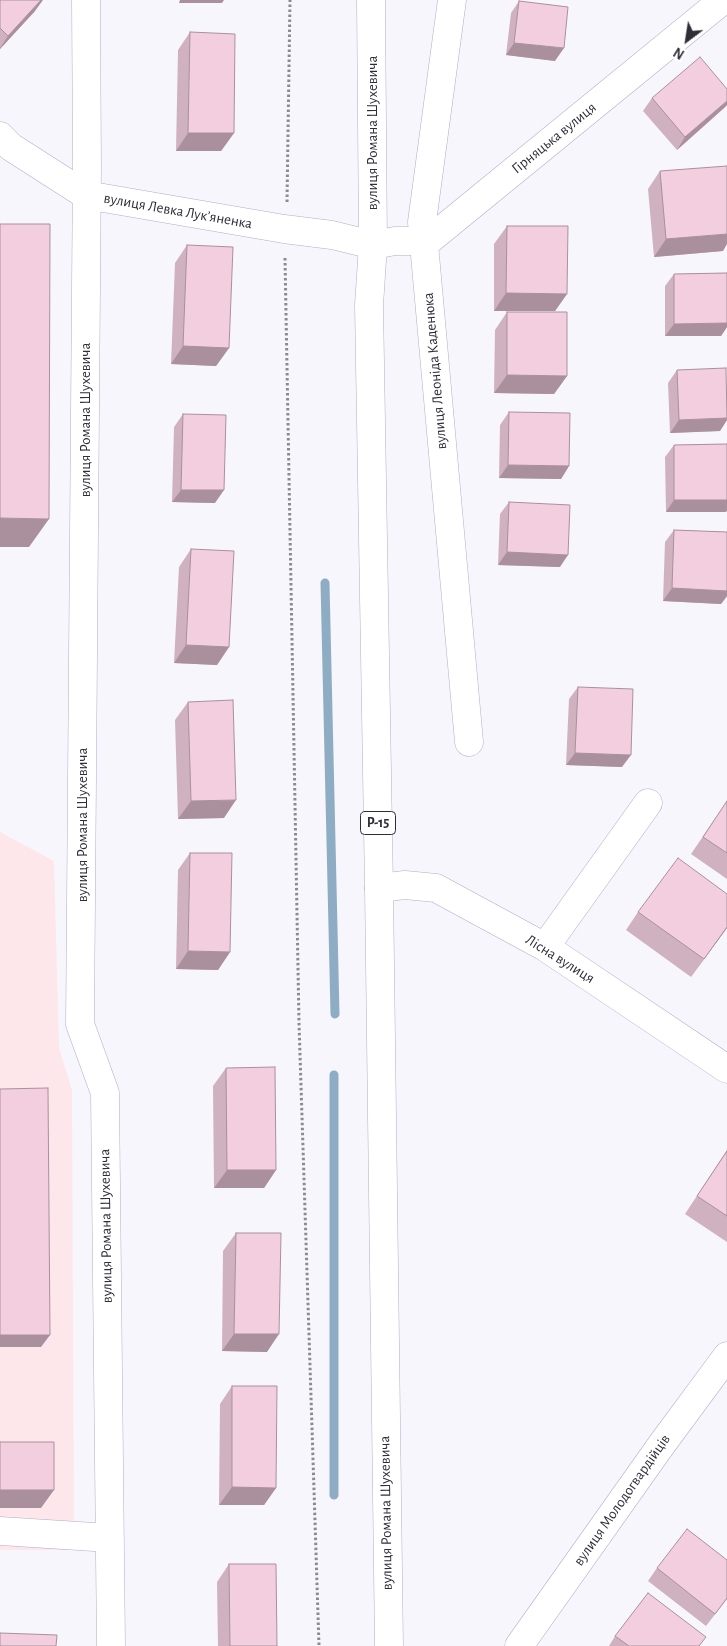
<!DOCTYPE html>
<meta charset="utf-8">
<style>
body{margin:0}
#map{position:relative;width:727px;height:1646px;overflow:hidden;background:#f8f6fd;font-family:"Alegreya Sans",sans-serif}
canvas{display:block}
.north{position:absolute;left:662px;top:15px;width:50px;height:50px;-webkit-text-stroke:4px #fff;paint-order:stroke;rotate:211deg;font-size:14px;font-weight:700;line-height:20px;text-align:center;color:#302d39}
.north::after{content:'';display:block;margin:auto;width:18px;height:22px;background:#302d39;clip-path:polygon(50% 0,100% 100%,50% 72%,0 100%)}
</style>
<div id="map">
<canvas width="727" height="1646"></canvas>
<div class="north">N</div>
</div>
<script>
const c = document.querySelector('canvas').getContext('2d');
c.lineJoin = 'round';
function fillPath(path, color) { c.fillStyle = color; c.fill(path, 'evenodd'); }
const poly = rows => new Path2D(rows.map(r => 'M' + r).join(''));
function trace(path, color, width, dash) { c.strokeStyle = color; c.lineWidth = width; c.lineCap = dash ? 'butt' : 'round'; c.setLineDash(dash || []); c.stroke(path); }
function drawText(font, color, halo, rows, align = 'center') {
  c.font = font + ' "Alegreya Sans",sans-serif'; c.lineWidth = 5; c.setLineDash([]); c.textBaseline = 'middle'; c.strokeStyle = halo; c.fillStyle = color; for (const [text, x, y, turn = 0] of rows) {
    c.save(); c.translate(x, y); c.rotate((+turn || 0) * Math.PI / 180); c.textAlign = isNaN(turn) ? turn : align; if (halo) c.strokeText(text, 0, 0); c.fillText(text, 0, 0); c.restore();
  }
}
fillPath(poly([
 [0,832,54,861,59,1048,72,1090,74,1550,0,1550]
]), '#fde7ea');
trace(poly([
 [325,583,335,1014],
 [334,1495,334,1075]
]), '#8eadc4', 9);
const minor = poly([
 [86,0,87,165,80,1024,105,1093,111,1646],
 [452,0,422,222,469,742],
 [0,136,11,147,86,195,284,229,332,235,373,245,395,241,428,241,723,0],
 [379,888,405,885,436,888,545,947,727,1069],
 [545,947,648,803],
 [0,1531,110,1538],
 [519,1646,662,1444,727,1356]
]);
const major = poly([
 [371,0,373,245,369,305,379,888,389,1646]
]);
trace(minor, '#b3accb', 29);
trace(major, '#b3accb', 29);
trace(poly([
 [287,202,290,0],
 [285,258,299,1023,319,1646]
]), '#8c8993', 3, [2.5, 2.5]);
trace(minor, '#fff', 28);
trace(major, '#fff', 28);
fillPath(poly([
 [0,0,35,11,0,49],
 [519,1,555,61,506,55,511,13],
 [190,32,234,133,221,151,176,151,178,50],
 [727,89,727,105,724,108,677,150,643,111,652,98],
 [660,171,723,251,654,257,648,189],
 [507,226,567,294,555,311,494,311,494,244],
 [187,245,229,348,216,366,171,364,175,263],
 [727,273,727,327,721,336,665,336,665,286,674,274],
 [507,312,567,376,554,394,494,393,495,330],
 [677,370,727,391,727,420,720,431,670,433,668,383],
 [509,412,569,466,561,479,499,478,500,425],
 [183,414,215,503,172,502,174,427],
 [727,444,727,510,726,512,666,512,665,457,674,445],
 [509,502,560,567,498,565,500,514],
 [674,530,727,532,727,596,721,604,663,601,665,542],
 [191,549,229,647,217,665,174,663,179,567],
 [578,687,622,767,566,765,569,699],
 [188,702,224,818,178,819,175,720],
 [727,801,727,879,691,854],
 [190,853,230,952,218,970,176,969,178,870],
 [638,912,727,928,691,977,626,930],
 [226,1068,276,1170,264,1188,214,1188,213,1086],
 [727,1150,727,1242,685,1214],
 [236,1233,267,1352,222,1351,223,1251],
 [232,1386,276,1488,264,1505,219,1505,220,1404],
 [727,1560,727,1599,706,1626,648,1581,657,1568],
 [229,1564,277,1646,218,1646,217,1582],
 [615,1636,700,1646,609,1646]
]), '#d0b1c0');
fillPath(poly([
 [41,0,43,0,35,11,0,49,0,48,8,36],
 [180,0,224,0,222,3,179,3],
 [514,43,564,48,555,61,506,55],
 [727,101,727,105,724,108,677,150,685,137],
 [188,133,234,133,221,151,176,151],
 [727,234,727,244,723,251,654,257,666,239],
 [506,293,567,294,555,311,494,311],
 [727,323,727,327,721,336,665,336,674,324],
 [183,346,229,348,216,366,171,364],
 [507,375,567,376,554,394,494,393],
 [727,418,727,420,720,431,670,433,679,420],
 [508,465,569,466,561,479,499,478],
 [181,490,224,490,215,503,172,502],
 [674,500,727,500,727,510,726,512,666,512],
 [0,518,49,519,29,547,0,547],
 [507,552,568,555,560,567,498,565],
 [672,588,727,591,727,596,721,604,663,601],
 [186,645,229,647,217,665,174,663],
 [575,753,631,755,622,767,566,765],
 [236,800,224,818,178,819,191,801],
 [727,927,727,928,691,977,704,959],
 [188,951,230,952,218,970,176,969],
 [227,1170,276,1170,264,1188,214,1188],
 [234,1334,279,1334,267,1352,222,1351],
 [0,1335,50,1335,41,1347,0,1347],
 [232,1487,276,1488,264,1505,219,1505],
 [0,1490,54,1490,41,1508,0,1508]
]), '#a9909c');
const building = poly([
 [0,0,41,0,8,36,0,28,0,0],
 [519,1,568,7,564,48,514,43,519,1],
 [190,32,235,34,234,133,188,133,190,32],
 [700,57,727,89,727,101,685,137,652,98,700,57],
 [727,166,727,234,666,239,660,171,727,166],
 [0,224,50,224,49,519,0,518,0,224],
 [507,226,568,226,567,294,506,293,507,226],
 [187,245,233,247,229,348,183,346,187,245],
 [727,273,727,323,674,324,674,274,727,273],
 [507,312,567,312,567,376,507,375,507,312],
 [726,368,727,418,679,420,677,370,726,368],
 [509,412,570,413,569,466,508,465,509,412],
 [183,414,226,415,224,490,181,490,183,414],
 [727,444,727,500,674,500,674,445,727,444],
 [509,502,570,505,568,555,507,552,509,502],
 [674,530,727,532,727,591,672,588,674,530],
 [191,549,234,551,229,647,186,645,191,549],
 [578,687,633,689,631,755,575,753,578,687],
 [233,700,236,800,191,801,188,702,233,700],
 [727,801,727,853,703,837,727,801],
 [190,853,232,853,230,952,188,951,190,853],
 [678,858,727,894,727,927,704,959,638,912,678,858],
 [275,1067,276,1170,227,1170,226,1068,275,1067],
 [48,1088,50,1335,0,1335,0,1089,48,1088],
 [727,1151,727,1216,697,1196,727,1151],
 [236,1233,281,1233,279,1334,234,1334,236,1233],
 [232,1386,277,1386,276,1488,232,1487,232,1386],
 [0,1442,54,1442,54,1490,0,1490,0,1442],
 [687,1529,727,1560,727,1598,715,1614,657,1568,687,1529],
 [229,1564,276,1564,277,1646,230,1646,229,1564],
 [648,1593,706,1637,699,1646,629,1646,615,1636,648,1593],
 [0,1633,57,1635,56,1646,0,1646,0,1633]
]);
fillPath(building, '#f2cedf');
trace(building, '#a9909c', 1);
for (const [x, y, w] of [
 [378,823,35]
]) { const box = new Path2D(); box.roundRect(x - w / 2, y - 11.5, w, 23, 4); c.fillStyle = '#fff'; c.fill(box); trace(box, '#302d39', 1); }
drawText('bold 14px', '#302d39', null, [
 ["Р-15",378,823]
]);
drawText('15px', '#302d39', '#fff', [
 ["вулиця Романа Шухевича",372,133,-90],
 ["Гірняцька вулиця",554,138,-39],
 ["вулиця Левка Лукʼяненка",178,211,10],
 ["вулиця Леоніда Каденюка",435,371,-95],
 ["вулиця Романа Шухевича",85,420,-90],
 ["вулиця Романа Шухевича",82,825,-90],
 ["Лісна вулиця",560,959,32],
 ["вулиця Романа Шухевича",106,1226,-91],
 ["вулиця Молодогвардійців",622,1500,-55],
 ["вулиця Романа Шухевича",386,1513,-91]
]);
</script>
